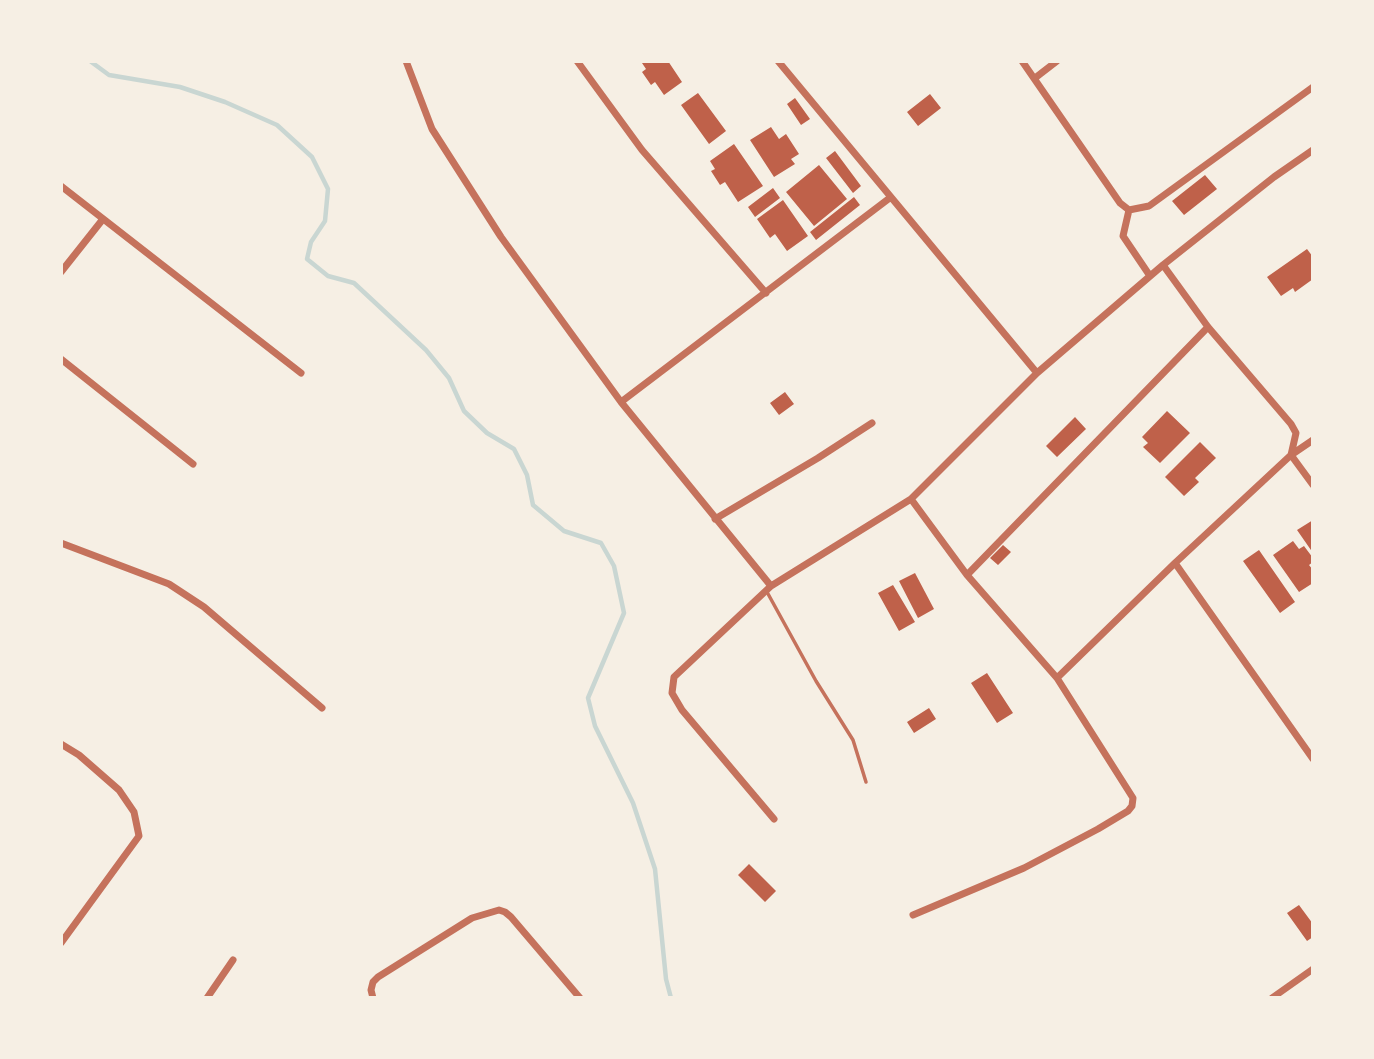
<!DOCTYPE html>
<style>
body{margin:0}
#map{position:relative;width:1374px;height:1059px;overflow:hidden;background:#f6efe4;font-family:"Noto Sans",sans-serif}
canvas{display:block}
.frame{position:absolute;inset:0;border:63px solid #f6efe4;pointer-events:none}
</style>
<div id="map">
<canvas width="1374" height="1059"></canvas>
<div class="frame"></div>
</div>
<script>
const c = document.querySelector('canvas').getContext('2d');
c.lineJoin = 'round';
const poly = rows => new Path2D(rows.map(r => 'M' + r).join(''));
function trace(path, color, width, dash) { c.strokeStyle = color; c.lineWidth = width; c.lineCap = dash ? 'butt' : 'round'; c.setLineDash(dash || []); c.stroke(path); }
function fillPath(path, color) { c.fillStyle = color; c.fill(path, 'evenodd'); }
trace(poly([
 [90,61,109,75,180,87,225,102,277,125,312,157,328,189,325,221,311,242,307,259,328,276,354,283,426,350,449,378,464,411,487,433,514,449,527,475,533,505,564,531,601,543,614,566,624,613,588,698,595,726,633,803,655,869,666,979,671,998]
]), '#c9d6d2', 4.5);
fillPath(poly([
 [644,61,668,61,682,82,664,95,655,82,651,85,642,72,646,69,642,63],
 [698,93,726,131,709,144,681,105],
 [930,94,941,108,918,126,907,112],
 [795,98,810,119,801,125,787,104],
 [771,127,779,139,786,134,799,154,791,159,795,164,774,177,750,140],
 [734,144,763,186,738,202,725,182,720,185,711,171,715,169,710,161],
 [835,151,861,186,853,193,826,158],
 [819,165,847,199,814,226,786,192],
 [1205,175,1217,189,1184,215,1172,201],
 [773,188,780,198,755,217,748,207],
 [854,197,860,205,816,240,810,232],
 [783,200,808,236,787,251,775,234,770,238,757,219],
 [1307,249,1313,257,1313,279,1295,292,1293,288,1281,296,1267,277],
 [785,392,794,404,779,415,770,403],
 [1167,411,1190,433,1160,463,1143,447,1148,443,1142,437],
 [1075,417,1086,429,1057,457,1046,446],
 [1200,442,1216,458,1195,478,1199,482,1184,496,1165,477],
 [1313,520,1313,553,1297,530],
 [1293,541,1299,549,1304,546,1313,558,1313,562,1309,565,1313,570,1313,583,1299,592,1273,555],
 [1003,545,1011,552,998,565,990,558],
 [1259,550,1295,602,1280,613,1243,561],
 [915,573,934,609,918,618,899,581],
 [893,585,915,622,899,631,878,593],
 [987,673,1013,713,997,723,971,683],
 [929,708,936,719,914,733,907,722],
 [749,864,776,891,765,902,738,875],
 [1299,905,1313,924,1313,937,1307,941,1287,913]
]), '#bf614a');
trace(poly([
 [767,592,816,681,853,740,866,782]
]), '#c5725c', 3.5);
trace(poly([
 [406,61,432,129,501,237,621,402,771,586],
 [577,61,642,150,766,293],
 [778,61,1037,373],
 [1022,61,1120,203,1129,210,1149,206,1313,87],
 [1035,78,1057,61],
 [61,186,301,373],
 [1129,210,1123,236,1150,276],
 [1163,265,1208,327,1291,424,1296,433,1291,455,1313,485],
 [61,272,103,219],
 [61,359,193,464],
 [621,402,891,197],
 [911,499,967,575,1057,678,1133,798,1132,806,1128,811,1098,829,1024,868,913,915],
 [715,519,818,458,872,423],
 [61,543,169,584,204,607,322,708],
 [1175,563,1313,759],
 [967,575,1208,327],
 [1057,678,1175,563,1291,455,1313,440],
 [61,744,79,755,119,790,134,812,139,836,61,943],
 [774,819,682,710,672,693,674,677,771,586,911,499,1037,373,1163,265,1274,177,1313,150],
 [207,998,233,960],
 [373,998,371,990,373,982,378,977,472,918,499,910,505,912,511,917,580,998],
 [1272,998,1313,969]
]), '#c5725c', 7);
</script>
